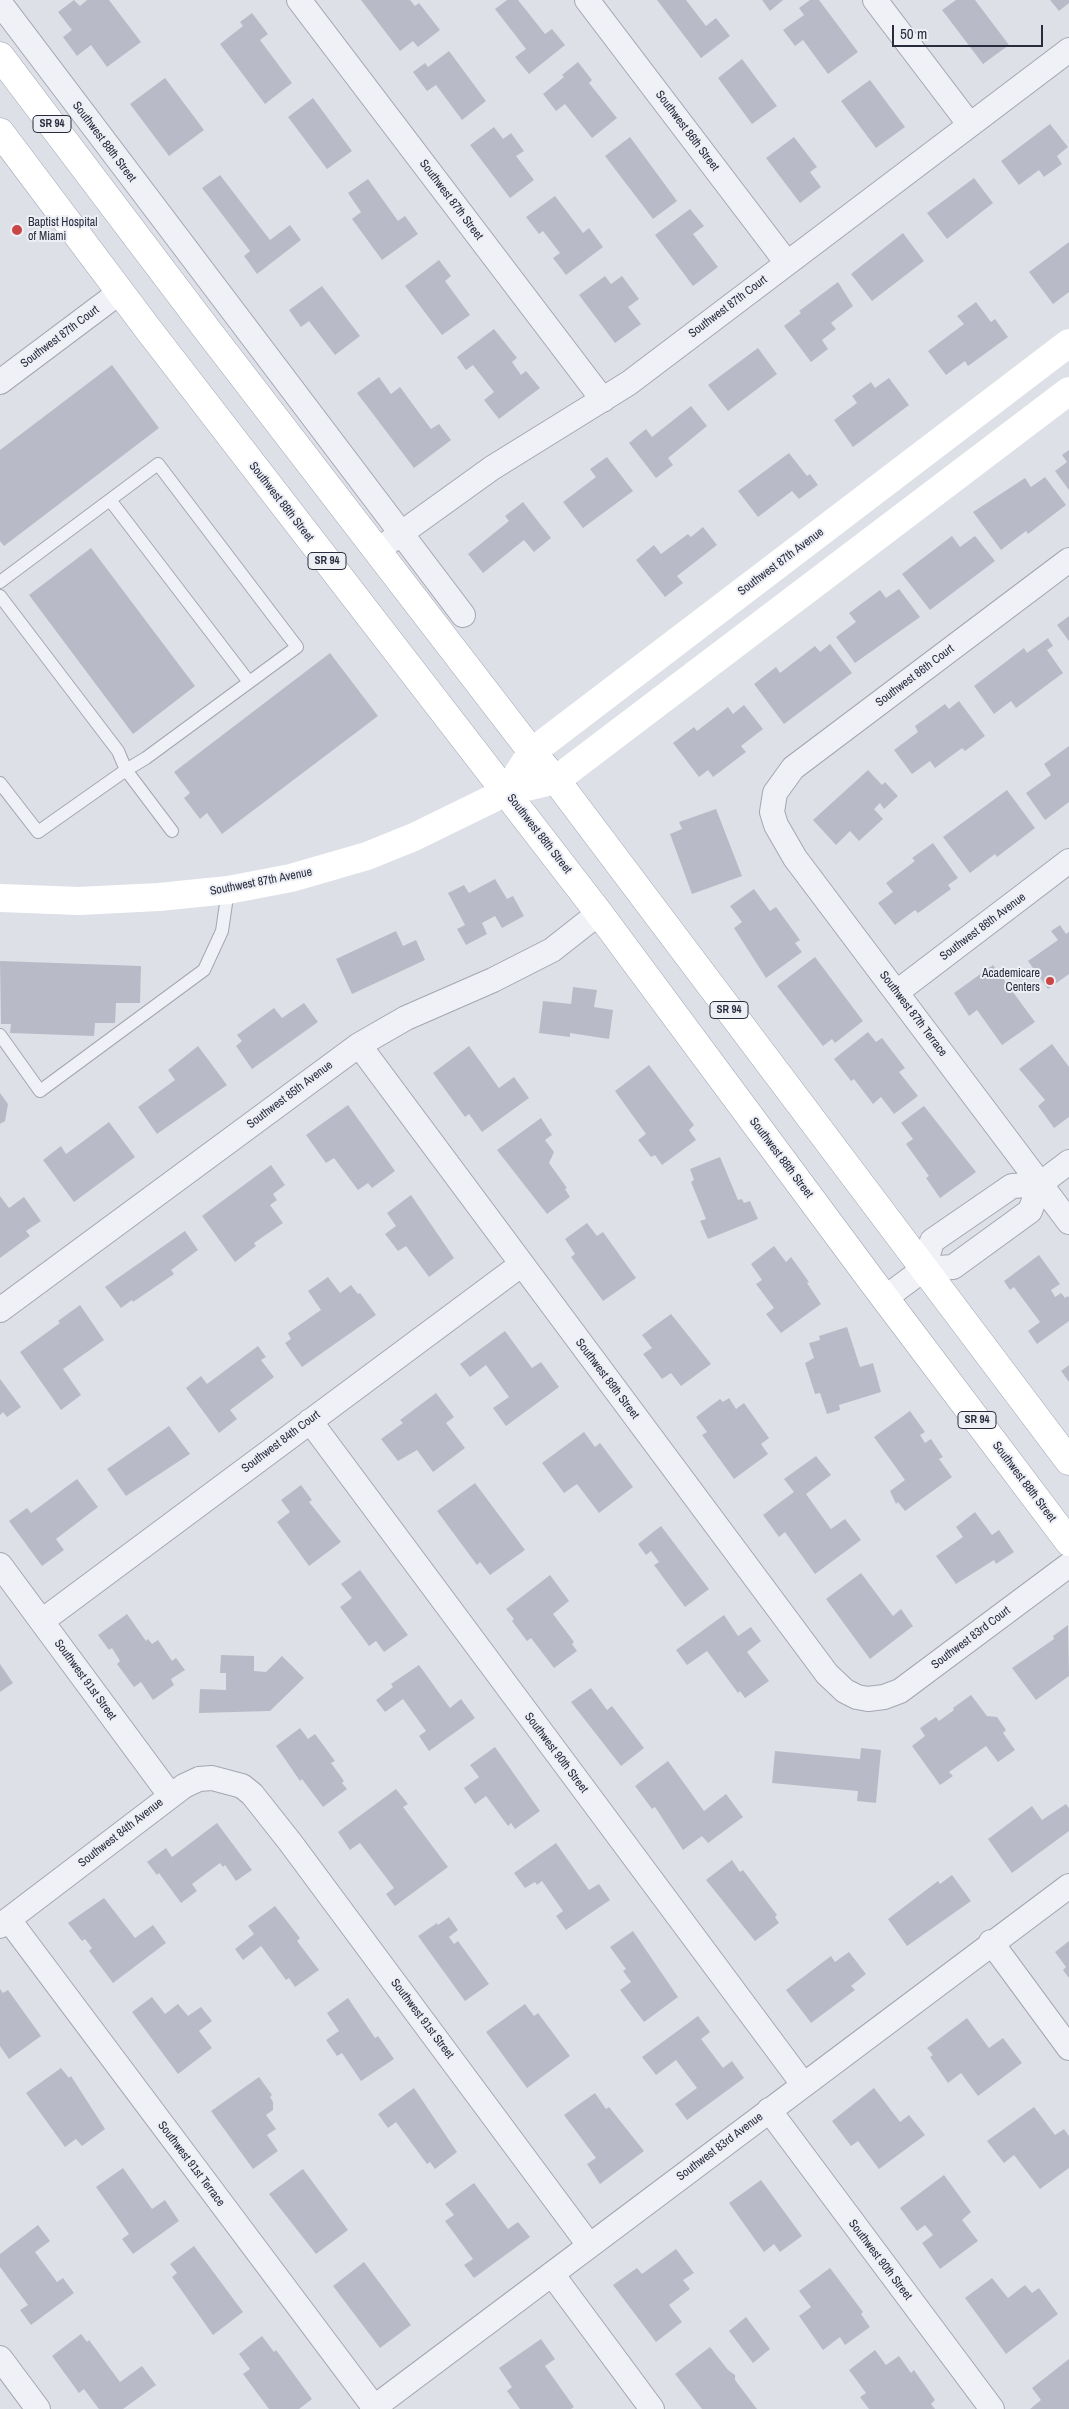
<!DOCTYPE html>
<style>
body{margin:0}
#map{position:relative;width:1069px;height:2409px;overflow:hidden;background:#dee0e7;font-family:"Archivo Narrow",sans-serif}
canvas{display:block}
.scale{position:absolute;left:892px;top:25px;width:151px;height:22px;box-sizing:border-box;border:2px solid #282c3d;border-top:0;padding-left:6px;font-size:15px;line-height:18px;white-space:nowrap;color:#282c3d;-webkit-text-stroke:4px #edeff5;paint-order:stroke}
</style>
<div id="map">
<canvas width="1069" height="2409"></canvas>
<div class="scale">50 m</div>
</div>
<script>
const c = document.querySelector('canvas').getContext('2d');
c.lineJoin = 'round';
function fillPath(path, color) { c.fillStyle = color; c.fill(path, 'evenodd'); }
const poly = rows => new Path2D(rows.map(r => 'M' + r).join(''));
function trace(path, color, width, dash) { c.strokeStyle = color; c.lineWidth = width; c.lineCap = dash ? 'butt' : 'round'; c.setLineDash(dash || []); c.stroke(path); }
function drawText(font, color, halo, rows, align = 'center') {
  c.font = font + ' "Archivo Narrow",sans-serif'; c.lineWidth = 4; c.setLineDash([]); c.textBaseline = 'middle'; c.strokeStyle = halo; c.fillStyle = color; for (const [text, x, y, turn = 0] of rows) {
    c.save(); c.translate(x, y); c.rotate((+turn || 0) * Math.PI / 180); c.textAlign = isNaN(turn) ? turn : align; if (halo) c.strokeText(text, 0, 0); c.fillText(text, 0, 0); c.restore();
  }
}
fillPath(poly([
 [74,0,80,6,87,0,109,0,141,42,107,67,91,45,77,56,63,37,72,30,58,12],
 [361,0,410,0,415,6,419,3,440,30,418,47,413,41,400,51],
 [507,0,518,0,545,34,552,29,565,45,529,74,515,57,526,49,495,9],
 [657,0,686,0,706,26,716,18,730,36,701,58],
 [762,0,783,0,770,11],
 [810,0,819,0,858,52,828,74,803,40,795,46,783,30,804,15,799,8],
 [956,0,975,0,1009,45,983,64,942,10],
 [1050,0,1069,0,1069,3,1059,11],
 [252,13,268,34,260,40,292,83,265,104,220,44,243,26,240,22],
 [449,51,486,101,462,120,436,85,427,91,413,72,425,63,428,67],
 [742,59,777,106,752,124,718,78],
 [578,62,592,80,589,83,617,118,592,138,565,104,556,111,543,94,564,77,562,75],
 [165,78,204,130,169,156,130,104],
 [870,80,905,127,876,148,841,101],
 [313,98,352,151,327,169,288,117],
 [1050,124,1068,147,1057,156,1062,164,1044,177,1039,170,1019,185,1001,161],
 [494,127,503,139,511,133,524,151,516,156,534,180,510,198,470,145],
 [630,137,677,201,653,219,605,156],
 [794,137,817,167,810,172,821,187,800,203,766,158],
 [220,175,270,240,290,225,301,240,257,274,244,256,250,251,202,188],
 [974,178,993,203,947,239,927,213],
 [368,179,398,221,405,216,418,234,382,260,352,219,361,212,348,193],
 [555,196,583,233,589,228,603,247,566,275,553,258,560,253,543,231,539,234,526,217],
 [690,209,704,226,693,234,718,267,693,286,655,235],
 [903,233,924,261,872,301,851,274],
 [1069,242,1069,292,1053,304,1029,272],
 [439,260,451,276,445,281,470,315,442,335,405,286],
 [605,276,611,284,622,276,639,299,628,307,641,324,615,343,579,295],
 [838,282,853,306,831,323,836,329,822,340,828,349,811,362,784,326,801,313,799,311],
 [322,286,360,336,335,355,309,321,301,327,289,310],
 [976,302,991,322,995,319,1008,337,968,366,965,361,946,375,928,351,964,324,957,316],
 [494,329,517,358,512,362,521,375,526,371,540,388,499,419,484,400,494,392,473,365,466,370,457,357],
 [758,348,777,374,728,411,708,385],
 [112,365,159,428,4,546,0,541,0,450],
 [379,377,391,394,400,387,431,429,439,424,451,440,414,468,357,393],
 [889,378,909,405,853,447,834,420,857,403,852,396,871,382,875,388],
 [691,406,707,426,668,458,673,465,656,478,629,443,646,429,652,437],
 [1069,450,1069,490,1055,471,1067,462,1062,455],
 [789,453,807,476,810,474,818,485,799,499,792,491,758,517,738,491],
 [607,457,633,491,583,528,563,502,596,477,590,469],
 [1045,477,1066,505,1028,534,1026,531,1001,550,973,512,1025,478,1031,487],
 [523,502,551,538,534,552,524,540,483,573,468,554,509,521,505,516],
 [703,527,717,545,677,576,683,583,665,597,636,560,654,545,661,554,688,534,691,537],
 [952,536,960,547,975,536,995,561,930,610,902,574],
 [91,548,195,686,133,734,29,595],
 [899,589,920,617,855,663,836,637,856,622,849,613,880,590,886,598],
 [1069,616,1069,641,1057,625],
 [1048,638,1053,646,1047,650,1063,673,1016,708,1011,701,994,714,974,686,1024,648,1027,653],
 [830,644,852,673,784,724,754,684,776,667,780,673,815,646,820,652],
 [330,653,378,716,222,834,207,813,200,819,184,798,190,793,174,772],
 [959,701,985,736,965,751,962,748,935,768,930,761,912,774,894,750,918,732,915,726,945,704,949,709],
 [744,705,763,729,741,746,746,752,713,777,708,770,699,777,673,743,694,727,697,731,728,707,733,714],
 [1069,746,1069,802,1045,820,1026,793,1051,775,1044,764],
 [868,770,882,785,885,782,898,796,884,809,880,803,874,809,883,819,859,841,850,831,836,845,813,820],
 [1007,790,1035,828,997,857,995,854,970,873,943,837],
 [716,809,742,876,692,894,670,834,682,829,679,822],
 [933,843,958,878,948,885,951,889,918,913,915,910,895,925,878,903,893,892,886,883,915,861,912,858],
 [495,879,507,899,513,896,524,916,502,928,495,916,482,923,487,934,466,945,457,929,465,925,448,893,464,885,469,893],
 [754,889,770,911,776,907,800,940,795,943,802,952,766,978,734,928,742,922,730,906],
 [1060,925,1066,934,1069,932,1069,974,1048,989,1028,961,1058,940,1051,931],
 [396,931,403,946,416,940,425,960,352,994,336,959],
 [815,957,863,1021,835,1043,832,1039,823,1046,777,986],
 [0,961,141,966,140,1003,116,1003,115,1023,95,1023,94,1036,10,1033,11,1024,1,1024],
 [993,965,1035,1022,1002,1045,977,1010,969,1016,954,993],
 [573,987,597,990,594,1007,613,1010,609,1039,570,1033,570,1037,539,1033,543,1001,571,1004],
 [304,1003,318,1022,252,1069,236,1046,242,1041,237,1035,274,1008,282,1018],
 [868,1032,876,1042,882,1038,905,1068,899,1072,918,1096,894,1114,881,1097,873,1104,854,1079,851,1081,834,1059],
 [1052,1044,1069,1067,1069,1117,1054,1128,1038,1106,1045,1100,1019,1069],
 [198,1046,227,1085,157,1134,138,1107,175,1080,168,1070],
 [469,1046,499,1088,514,1077,529,1098,482,1132,469,1114,465,1117,433,1073],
 [649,1065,694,1125,689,1130,696,1140,662,1165,655,1155,651,1157,638,1140,646,1134,615,1091],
 [0,1093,8,1104,5,1121,0,1124],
 [348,1105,395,1171,372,1188,368,1183,358,1190,334,1158,326,1163,306,1135],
 [924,1106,976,1172,940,1198,926,1178,929,1176,906,1144,913,1139,901,1123],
 [541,1118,552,1135,545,1140,554,1152,549,1163,567,1188,565,1189,570,1197,547,1214,497,1150],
 [109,1122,135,1157,74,1202,43,1160,61,1146,66,1154],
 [720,1157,738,1200,742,1199,744,1203,750,1201,758,1219,708,1239,700,1221,706,1219,691,1182,694,1180,690,1169],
 [271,1165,285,1185,273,1194,277,1200,270,1205,283,1223,254,1243,256,1246,235,1262,202,1216],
 [411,1195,454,1258,429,1277,406,1246,398,1251,385,1234,396,1226,387,1213],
 [0,1196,9,1208,24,1197,41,1221,26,1231,30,1236,0,1258],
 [587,1223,597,1236,603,1232,636,1278,603,1301,571,1257,575,1254,565,1239],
 [185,1231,198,1250,171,1270,174,1274,133,1302,132,1300,121,1308,105,1287],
 [774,1246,786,1262,791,1257,809,1282,807,1283,821,1304,781,1333,766,1314,774,1308,756,1284,762,1280,751,1264],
 [1039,1255,1060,1284,1051,1290,1055,1297,1061,1293,1065,1298,1068,1296,1069,1298,1069,1321,1037,1344,1028,1331,1040,1322,1014,1287,1010,1290,1004,1281],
 [328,1277,340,1293,351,1285,358,1294,360,1293,376,1315,302,1367,285,1343,291,1339,288,1333,321,1310,308,1291],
 [80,1305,104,1340,63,1369,81,1395,61,1410,20,1352,60,1323,58,1321],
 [671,1314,711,1364,681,1386,671,1373,662,1379,643,1354,652,1348,642,1335],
 [847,1327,860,1367,873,1363,881,1392,839,1405,840,1410,827,1414,820,1393,815,1394,805,1363,814,1358,809,1343,820,1340,819,1336],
 [505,1331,532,1368,541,1362,559,1387,506,1426,493,1408,509,1397,486,1365,470,1377,460,1364],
 [258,1346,266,1357,261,1360,274,1377,230,1410,237,1419,219,1433,186,1388,201,1376,207,1384],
 [1069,1365,1069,1382,1061,1371],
 [0,1379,21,1407,7,1417,3,1412,0,1415],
 [436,1393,454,1417,446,1423,465,1448,433,1472,417,1450,398,1461,381,1439,403,1423,400,1420],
 [729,1398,736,1409,744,1403,769,1438,761,1444,768,1454,734,1479,702,1435,707,1432,696,1417,720,1399,723,1402],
 [910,1411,925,1432,920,1435,925,1443,931,1439,943,1457,939,1459,952,1477,905,1511,898,1502,896,1504,890,1491,905,1480,874,1437],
 [169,1426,190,1454,126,1496,107,1469],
 [584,1432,595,1447,600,1443,633,1487,599,1513,577,1484,564,1493,542,1463],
 [816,1456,831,1475,806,1494,831,1529,845,1519,861,1540,815,1574,785,1532,779,1537,763,1515,794,1492,784,1479],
 [77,1479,98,1507,56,1539,64,1550,42,1566,9,1521,27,1508,31,1513],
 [475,1483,525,1550,490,1575,480,1562,477,1565,437,1511],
 [301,1485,312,1500,309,1502,341,1542,309,1566,277,1522,290,1512,281,1500],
 [975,1512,992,1535,999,1530,1014,1552,996,1564,994,1560,956,1584,936,1556,963,1537,956,1527],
 [661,1526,709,1589,685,1607,654,1565,659,1562,651,1551,646,1555,638,1544],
 [360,1570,408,1635,384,1652,376,1641,369,1646,340,1607,352,1598,341,1584],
 [861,1573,893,1616,901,1609,913,1626,870,1659,826,1599],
 [550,1575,569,1601,553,1614,574,1642,572,1644,577,1651,554,1668,531,1638,527,1641,512,1621,514,1619,506,1609],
 [127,1614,146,1641,148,1639,152,1644,158,1640,172,1661,176,1658,185,1670,171,1679,174,1685,153,1700,141,1682,134,1687,117,1664,120,1661,112,1648,109,1650,98,1635],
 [724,1615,738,1636,751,1627,761,1641,747,1652,769,1681,745,1698,740,1691,738,1693,707,1651,687,1665,676,1650],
 [1068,1625,1069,1676,1036,1700,1012,1668,1054,1639,1053,1636],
 [221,1655,254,1656,254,1671,266,1672,282,1656,304,1678,270,1711,199,1713,200,1689,226,1690,226,1673,220,1673],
 [0,1664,13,1683,0,1692],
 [419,1665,450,1708,461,1699,475,1718,429,1751,419,1736,426,1731,403,1699,385,1712,376,1700,393,1687,391,1684],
 [591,1688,607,1710,612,1706,644,1748,621,1766,571,1702],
 [971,1695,987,1716,997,1717,1006,1730,1003,1733,1015,1750,998,1762,986,1746,949,1772,953,1776,940,1785,912,1746,925,1736,920,1728,936,1717,939,1721,954,1710,953,1708],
 [300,1728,308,1739,315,1734,335,1761,331,1763,344,1781,342,1783,347,1789,323,1807,302,1779,300,1781,276,1746],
 [495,1747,540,1811,515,1829,511,1823,508,1826,486,1796,475,1804,464,1788,479,1777,470,1765],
 [861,1748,881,1750,876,1803,857,1801,858,1791,772,1783,775,1751,860,1759],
 [668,1761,704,1811,726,1794,743,1817,708,1843,702,1836,683,1850,655,1807,652,1809,635,1786],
 [396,1789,408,1804,403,1807,448,1867,395,1906,386,1894,394,1888,360,1843,350,1850,338,1832],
 [1066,1804,1069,1808,1069,1831,1012,1873,988,1839,1032,1806,1042,1820],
 [217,1823,252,1870,236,1881,225,1865,223,1867,220,1863,192,1884,197,1891,181,1903,159,1873,157,1875,147,1862,166,1848,172,1857],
 [556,1843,589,1890,599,1884,610,1900,566,1930,556,1916,563,1911,542,1881,537,1885,535,1882,525,1888,514,1873],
 [732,1860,740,1872,743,1870,777,1915,775,1917,779,1923,755,1941,706,1880],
 [952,1875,971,1901,907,1946,888,1919,938,1881,940,1884],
 [104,1898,135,1938,153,1925,166,1943,113,1983,89,1951,92,1948,85,1939,82,1941,68,1923],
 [275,1906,300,1938,297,1941,319,1970,295,1987,289,1978,286,1980,261,1946,243,1960,235,1949,254,1934,248,1926],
 [449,1917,458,1930,449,1937,454,1944,458,1941,489,1984,465,2001,418,1936,437,1923,438,1925],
 [633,1931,678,1997,644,2022,620,1990,631,1982,623,1971,626,1969,610,1947],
 [1069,1941,1069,1978,1063,1970,1066,1967,1055,1952],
 [849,1952,866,1974,851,1986,855,1990,811,2023,786,1990,831,1956,835,1962],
 [0,1989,3,1993,8,1990,41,2036,9,2059,0,2046],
 [152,1997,165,2014,178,2004,188,2016,201,2007,212,2021,199,2031,212,2048,178,2074,132,2012],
 [348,1998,375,2038,378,2036,394,2059,361,2081,342,2053,337,2056,326,2040,339,2031,327,2013],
 [525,2004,534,2016,538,2013,570,2056,527,2088,486,2032],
 [698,2016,710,2032,701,2039,723,2068,732,2061,744,2078,687,2120,675,2104,697,2088,676,2060,656,2075,642,2057],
 [967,2018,989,2048,1003,2038,1022,2063,978,2096,961,2073,948,2083,930,2057,933,2055,927,2048],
 [61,2068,69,2078,71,2076,105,2129,82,2146,76,2139,65,2147,26,2093],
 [259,2077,272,2095,270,2097,273,2102,273,2110,266,2115,276,2129,267,2135,278,2151,253,2169,211,2111],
 [414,2088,457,2152,435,2169,430,2162,427,2164,396,2122,388,2128,378,2114],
 [874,2088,900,2122,909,2115,925,2135,879,2169,858,2141,851,2146,832,2121],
 [595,2093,606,2109,609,2107,644,2151,600,2184,587,2164,596,2158,564,2115],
 [1034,2107,1055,2135,1064,2129,1069,2136,1069,2168,1040,2189,1014,2155,1004,2163,987,2141],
 [123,2168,152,2209,165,2200,179,2221,133,2254,122,2239,129,2234,96,2187],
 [303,2169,348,2230,316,2254,269,2194],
 [944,2175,971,2212,962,2220,978,2241,940,2269,922,2243,933,2235,925,2225,917,2231,900,2208],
 [761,2180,802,2236,780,2252,774,2244,764,2252,729,2203],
 [474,2183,508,2229,518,2222,530,2237,474,2278,464,2265,473,2259,445,2221,454,2215,445,2204],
 [38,2225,50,2241,35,2252,57,2282,63,2278,74,2293,31,2325,20,2310,28,2305,0,2267,0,2254],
 [194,2246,243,2312,213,2335,172,2277,177,2273,170,2264],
 [676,2249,694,2273,683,2280,690,2289,669,2305,682,2322,656,2342,613,2285,637,2268,642,2274],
 [364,2262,411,2325,380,2348,333,2286],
 [830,2268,863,2312,861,2314,870,2327,845,2345,840,2337,823,2350,799,2316,811,2307,799,2291],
 [992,2278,1008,2298,1025,2285,1032,2293,1039,2288,1058,2314,1006,2354,965,2298],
 [746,2317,770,2349,753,2363,729,2331],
 [81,2334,87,2342,89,2340,120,2382,142,2366,156,2385,123,2409,99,2409,84,2389,79,2393,52,2356],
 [262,2336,274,2352,276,2350,312,2399,299,2409,269,2409,243,2374,250,2369,239,2354],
 [541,2339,555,2359,545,2366,574,2407,571,2409,520,2409,507,2391,512,2387,499,2368],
 [710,2347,728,2370,735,2375,735,2380,757,2409,702,2409,675,2374],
 [875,2350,886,2365,899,2356,911,2373,914,2370,935,2400,931,2404,935,2409,869,2409,860,2397,866,2393,849,2370],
 [1069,2359,1069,2409,1030,2409,1041,2400,1032,2388]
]), '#b8bbc7');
const service = poly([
 [110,500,249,682],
 [0,582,158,464,297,647,146,758,126,770,172,831],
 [0,596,118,751,126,770,38,832,0,783],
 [0,1035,40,1091,204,970,222,931,228,890]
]);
const minor = poly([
 [299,0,603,400],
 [587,0,787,263],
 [875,0,970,125],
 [0,3,463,615],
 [0,382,120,292],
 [378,550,492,468,629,383,1069,50],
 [1069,560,793,768,775,793,772,812,776,825,795,858,1069,1222],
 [897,992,1069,861],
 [359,1045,827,1674,845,1691,857,1697,868,1699,884,1697,900,1691,1069,1565],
 [924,1269,932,1241,1012,1186,1040,1184,1069,1162],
 [885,1298,924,1269,953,1267,1030,1211,1040,1184],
 [0,1310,359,1045,406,1018,493,980,552,950,599,913],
 [310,1421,803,2084],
 [0,1565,170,1795],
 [42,1621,522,1264],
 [9,1920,374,2407],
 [0,1926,184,1786,199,1779,212,1778,242,1786,252,1794,290,1842,589,2245],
 [991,1942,1069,2048],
 [769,2110,992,2409],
 [552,2274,652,2409],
 [0,2358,38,2409],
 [372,2409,1069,1886]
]);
const primary = poly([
 [0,56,205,327,532,752,556,780,1069,1461],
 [0,132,148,329,599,913,872,1281,1069,1542]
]);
trace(service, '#a4a6b1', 14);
trace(minor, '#a4a6b1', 26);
trace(primary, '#9ea3b2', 29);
trace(service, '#f0f1f6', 12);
trace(minor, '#f0f1f6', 24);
trace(poly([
 [506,792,532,752,1069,343],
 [0,898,79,901,159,897,228,890,291,878,367,856,414,837,506,792,556,780,1069,391]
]), '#fff', 28);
trace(primary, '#fff', 28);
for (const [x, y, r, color] of [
 [17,230,6,"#ca4645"],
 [1050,981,5,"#ca4645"]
]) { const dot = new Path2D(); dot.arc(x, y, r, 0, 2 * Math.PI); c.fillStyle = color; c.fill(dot); trace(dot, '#edeff5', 2); }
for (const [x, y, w] of [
 [52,124,38],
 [327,561,38],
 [729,1010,38],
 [977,1420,38]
]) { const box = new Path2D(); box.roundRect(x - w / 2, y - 8.5, w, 17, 4); c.fillStyle = '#edeff5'; c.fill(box); trace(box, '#282c3d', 1); }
drawText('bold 11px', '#282c3d', null, [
 ["SR 94",52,124],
 ["SR 94",327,561],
 ["SR 94",729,1010],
 ["SR 94",977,1420]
]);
drawText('12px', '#282c3d', '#edeff5', [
 ["Southwest 86th Street",687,131,53],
 ["Southwest 88th Street",104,142,53],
 ["Southwest 87th Street",451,200,53],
 ["Southwest 87th Court",728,307,-37],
 ["Southwest 87th Court",60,337,-37],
 ["Southwest 88th Street",281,502,52],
 ["Southwest 87th Avenue",781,562,-37],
 ["Southwest 86th Court",915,676,-37],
 ["Southwest 88th Street",539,834,52],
 ["Southwest 87th Avenue",261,882,-11],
 ["Southwest 86th Avenue",983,927,-37],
 ["Southwest 87th Terrace",913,1014,53],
 ["Southwest 85th Avenue",290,1095,-37],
 ["Southwest 88th Street",781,1158,53],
 ["Southwest 89th Street",607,1379,53],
 ["Southwest 84th Court",281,1442,-37],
 ["Southwest 88th Street",1024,1482,53],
 ["Southwest 83rd Court",971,1638,-37],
 ["Southwest 91st Street",85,1680,54],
 ["Southwest 90th Street",556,1753,53],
 ["Southwest 84th Avenue",121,1833,-38],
 ["Southwest 91st Street",422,2019,53],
 ["Southwest 83rd Avenue",720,2147,-37],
 ["Southwest 91st Terrace",191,2164,53],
 ["Southwest 90th Street",880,2260,53]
]);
drawText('12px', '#282c3d', '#edeff5', [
 ["Baptist Hospital",28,223],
 ["of Miami",28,237],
 ["Academicare",1040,974,"right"],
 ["Centers",1040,988,"right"]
], 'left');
</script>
